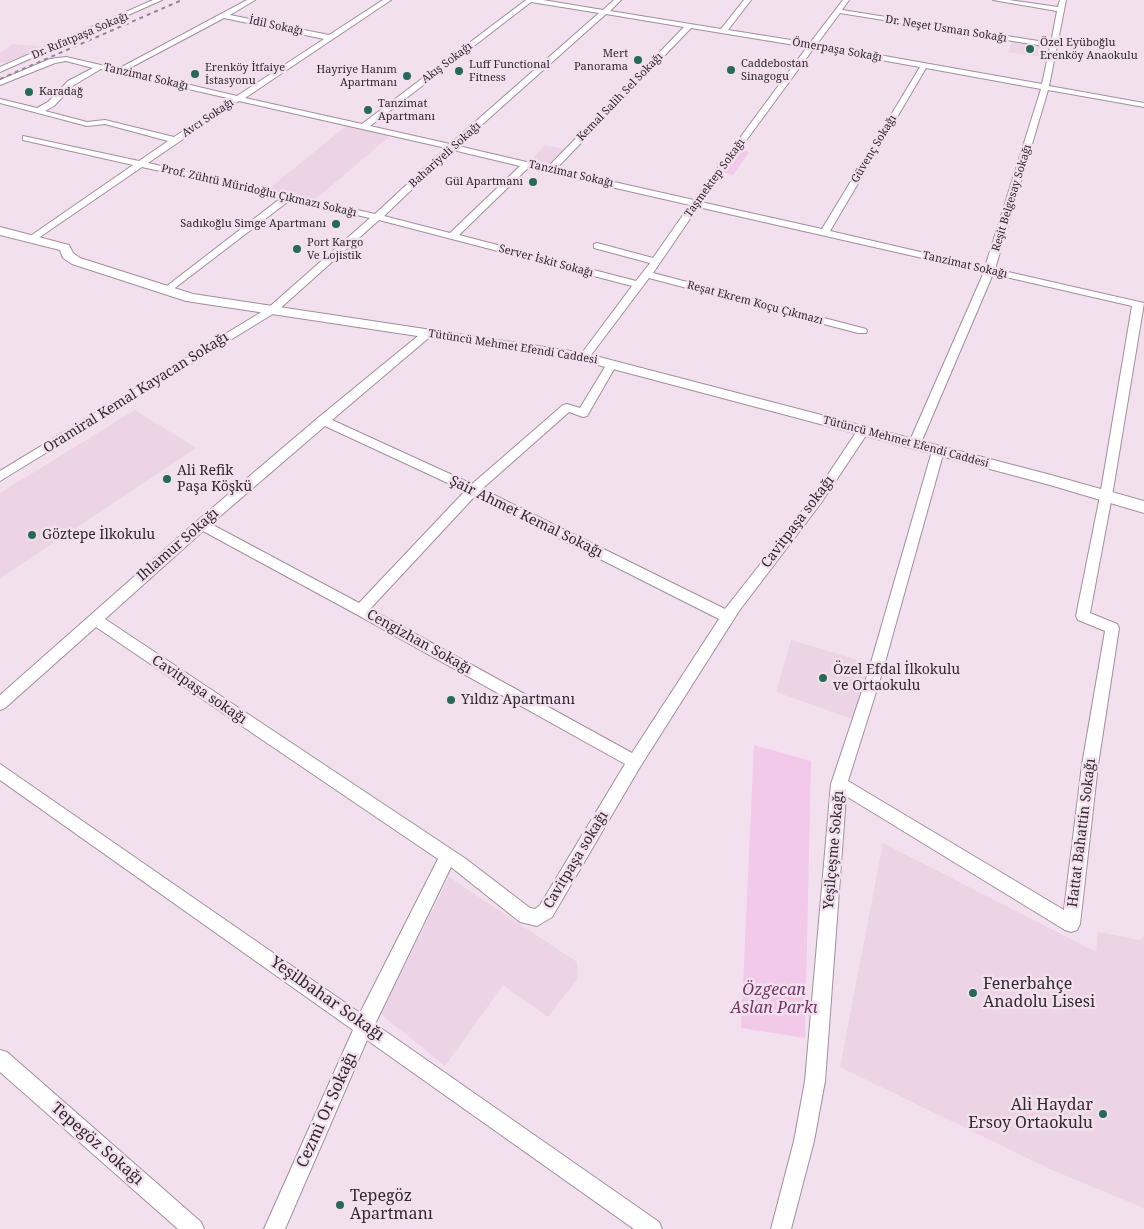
<!DOCTYPE html>
<meta charset="utf-8">
<style>
body{margin:0}
canvas{display:block;background:#f3e0ee}
</style>
<canvas width="1144" height="1229"></canvas>
<script>
const c = document.querySelector('canvas').getContext('2d');
c.lineJoin = 'round';
function fillPath(path, color) { c.fillStyle = color; c.fill(path, 'evenodd'); }
const poly = rows => new Path2D(rows.map(r => 'M' + r).join(''));
function trace(path, color, width, dash) { c.strokeStyle = color; c.lineWidth = width; c.lineCap = dash ? 'butt' : 'round'; c.setLineDash(dash || []); c.stroke(path); }
function drawText(font, color, halo, rows, align = 'center') {
  c.font = font + ' "Noto Serif",serif'; c.lineWidth = 5; c.setLineDash([]); c.textBaseline = 'middle'; c.strokeStyle = halo; c.fillStyle = color; for (const [text, x, y, turn = 0] of rows) {
    c.save(); c.translate(x, y); c.rotate((+turn || 0) * Math.PI / 180); c.textAlign = isNaN(turn) ? turn : align; if (halo) c.strokeText(text, 0, 0); c.fillText(text, 0, 0); c.restore();
  }
}
fillPath(poly([
 [1012,40,1052,47,1048,58,1008,52],
 [12,44,47,47,11,63,0,62,0,53],
 [346,126,390,136,312,202,265,192],
 [545,145,568,150,551,168,529,163],
 [135,410,196,448,0,578,0,493],
 [791,640,868,663,855,720,776,692],
 [883,843,1096,952,1098,932,1140,940,1144,936,1144,1208,1052,1170,840,1067],
 [449,877,577,962,578,978,548,1017,503,985,445,1066,381,1014]
]), '#ecd3e6');
fillPath(poly([
 [739,149,749,152,733,175,723,172],
 [754,745,811,761,805,1038,741,1028]
]), '#f3c9e9');
const minor = poly([
 [153,0,162,0,0,72,0,67,153,0],
 [247,0,255,0,230,15,329,35,383,0,391,0,245,98,362,124,526,0,543,0,603,10,614,0,621,0,610,11,721,29,744,0,751,0,728,30,810,43,843,0,849,0,842,10,1051,43,1057,11,993,0,1009,0,1058,7,1060,0,1066,0,1049,86,1144,103,1144,107,1048,90,995,269,1144,303,1112,496,1090,613,1117,624,1119,628,1098,765,1080,924,1077,930,1071,932,1065,930,846,796,825,1081,814,1141,791,1229,771,1229,794,1141,805,1081,831,784,868,673,932,451,938,447,944,451,882,673,848,781,1064,910,1082,765,1105,631,1078,620,1076,616,1100,496,1132,306,993,274,920,445,914,449,908,445,984,272,698,207,653,273,866,329,867,331,866,333,858,333,649,278,588,359,584,360,579,357,632,286,379,220,276,312,0,481,0,471,268,308,370,218,290,200,167,294,162,291,163,289,281,198,142,167,34,241,31,242,26,239,133,165,23,140,23,136,139,161,168,141,105,124,87,126,0,103,0,99,37,108,48,102,68,81,93,68,66,61,55,63,0,85,0,80,50,59,66,57,118,69,247,0],
 [531,2,599,13,450,144,370,126,531,2],
 [840,13,1050,47,1042,84,817,44,840,13],
 [606,14,684,27,548,167,458,146,606,14],
 [224,18,324,39,237,96,126,70,224,18],
 [691,28,807,47,694,200,556,169,691,28],
 [814,48,920,67,822,229,701,202,814,48],
 [926,68,1041,89,985,267,830,231,926,68],
 [101,69,232,99,174,137,105,120,87,122,45,111,54,106,74,85,101,69],
 [239,101,446,148,375,214,148,163,239,101],
 [453,150,520,166,450,233,384,216,453,150],
 [528,168,690,205,653,258,597,243,594,244,594,248,650,263,636,281,459,235,528,168],
 [428,330,432,331,433,333,432,335,332,420,472,484,563,405,567,404,580,408,608,362,616,362,617,364,587,416,583,417,569,412,482,489,725,609,813,497,859,428,867,428,869,431,821,503,739,611,640,767,552,917,537,926,520,922,451,867,375,1024,659,1222,662,1229,634,1229,367,1040,285,1229,264,1229,353,1030,0,780,0,764,360,1013,438,859,96,627,5,708,0,710,0,695,197,521,319,417,424,331,428,330],
 [325,426,465,491,359,603,211,524,325,426],
 [475,496,719,619,632,753,370,609,475,496],
 [203,531,356,614,625,764,540,905,535,909,530,908,466,859,105,619,203,531],
 [0,1050,7,1052,201,1222,204,1229,178,1229,0,1072,0,1050]
]);
const major = poly([
 [0,227,69,245,73,253,80,258,193,294,584,353,1051,475,1144,501,1144,513,1050,485,583,361,186,301,72,264,63,258,60,250,0,235,0,227]
]);
trace(minor, '#a08f9c', 2);
trace(major, '#a08f9c', 2);
fillPath(minor, '#fff');
fillPath(major, '#fff');
trace(poly([
 [0,79,182,0]
]), '#93858f', 2, [4, 4]);
for (const [x, y, r, color] of [
 [1030,49,5,"#276959"],
 [638,60,5,"#276959"],
 [731,70,5,"#276959"],
 [459,71,5,"#276959"],
 [195,74,5,"#276959"],
 [407,76,5,"#276959"],
 [29,92,5,"#276959"],
 [368,110,5,"#276959"],
 [533,182,5,"#276959"],
 [336,224,5,"#276959"],
 [297,249,5,"#276959"],
 [167,479,5,"#276959"],
 [32,535,5,"#276959"],
 [823,678,5,"#276959"],
 [451,700,5,"#276959"],
 [973,993,5,"#276959"],
 [1103,1114,5,"#276959"],
 [340,1205,5,"#276959"]
]) { const dot = new Path2D(); dot.arc(x, y, r, 0, 2 * Math.PI); c.fillStyle = color; c.fill(dot); trace(dot, '#f3e0ee', 2); }
drawText('11px', '#30292e', '#f3e0ee', [
 ["İdil Sokağı",276,26,12],
 ["Dr. Neşet Usman Sokağı",946,29,9],
 ["Dr. Rıfatpaşa Sokağı",80,36,-23],
 ["Ömerpaşa Sokağı",837,50,10],
 ["Akış Sokağı",447,63,-37],
 ["Tanzimat Sokağı",146,77,13],
 ["Kemal Salih Sel Sokağı",620,97,-46],
 ["Avcı Sokağı",208,118,-34],
 ["Güvenç Sokağı",874,149,-59],
 ["Bahariyeli Sokağı",445,155,-42],
 ["Tanzimat Sokağı",571,174,13],
 ["Taşmektep Sokağı",715,178,-54],
 ["Prof. Zühtü Müridoğlu Çıkmazı Sokağı",259,191,13],
 ["Reşit Belgesay Sokağı",1012,198,-73],
 ["Server İskit Sokağı",546,261,15],
 ["Tanzimat Sokağı",965,265,13],
 ["Reşat Ekrem Koçu Çıkmazı",755,303,15],
 ["Tütüncü Mehmet Efendi Caddesi",513,347,9],
 ["Tütüncü Mehmet Efendi Caddesi",906,442,15]
]);
drawText('11px', '#30292e', '#f3e0ee', [
 ["Özel Eyüboğlu",1040,43],
 ["Erenköy Anaokulu",1040,56],
 ["Mert",628,54,"right"],
 ["Panorama",628,67,"right"],
 ["Caddebostan",741,64],
 ["Sinagogu",741,77],
 ["Luff Functional",469,65],
 ["Fitness",469,78],
 ["Erenköy İtfaiye",205,68],
 ["İstasyonu",205,81],
 ["Hayriye Hanım",397,70,"right"],
 ["Apartmanı",397,83,"right"],
 ["Karadağ",39,92],
 ["Tanzimat",378,104],
 ["Apartmanı",378,117],
 ["Gül Apartmanı",523,182,"right"],
 ["Sadıkoğlu Simge Apartmanı",326,224,"right"],
 ["Port Kargo",307,243],
 ["Ve Lojistik",307,256]
], 'left');
drawText('14px', '#30292e', '#f3e0ee', [
 ["Oramiral Kemal Kayacan Sokağı",136,393,-32],
 ["Şair Ahmet Kemal Sokağı",526,517,26],
 ["Cavitpaşa sokağı",798,522,-53],
 ["Ihlamur Sokağı",178,545,-41],
 ["Cengizhan Sokağı",419,642,29],
 ["Cavitpaşa sokağı",199,690,34],
 ["Hattat Bahattin Sokağı",1082,833,-83],
 ["Yeşilçeşme Sokağı",834,850,-85],
 ["Cavitpaşa sokağı",576,860,-59]
]);
drawText('14px', '#30292e', '#f3e0ee', [
 ["Ali Refik",177,471],
 ["Paşa Köşkü",177,487],
 ["Göztepe İlkokulu",42,535],
 ["Özel Efdal İlkokulu",833,670],
 ["ve Ortaokulu",833,686],
 ["Yıldız Apartmanı",461,700]
], 'left');
drawText('16px', '#30292e', '#f3e0ee', [
 ["Fenerbahçe",983,984],
 ["Anadolu Lisesi",983,1002],
 ["Ali Haydar",1093,1105,"right"],
 ["Ersoy Ortaokulu",1093,1123,"right"],
 ["Tepegöz",350,1196],
 ["Apartmanı",350,1214]
], 'left');
drawText('italic 16px', '#723667', '#f3e0ee', [
 ["Özgecan",774,990],
 ["Aslan Parkı",774,1008]
]);
drawText('16px', '#30292e', '#f3e0ee', [
 ["Yeşilbahar Sokağı",327,999,35],
 ["Cezmi Or Sokağı",327,1110,-66],
 ["Tepegöz Sokağı",97,1144,41]
]);
</script>
